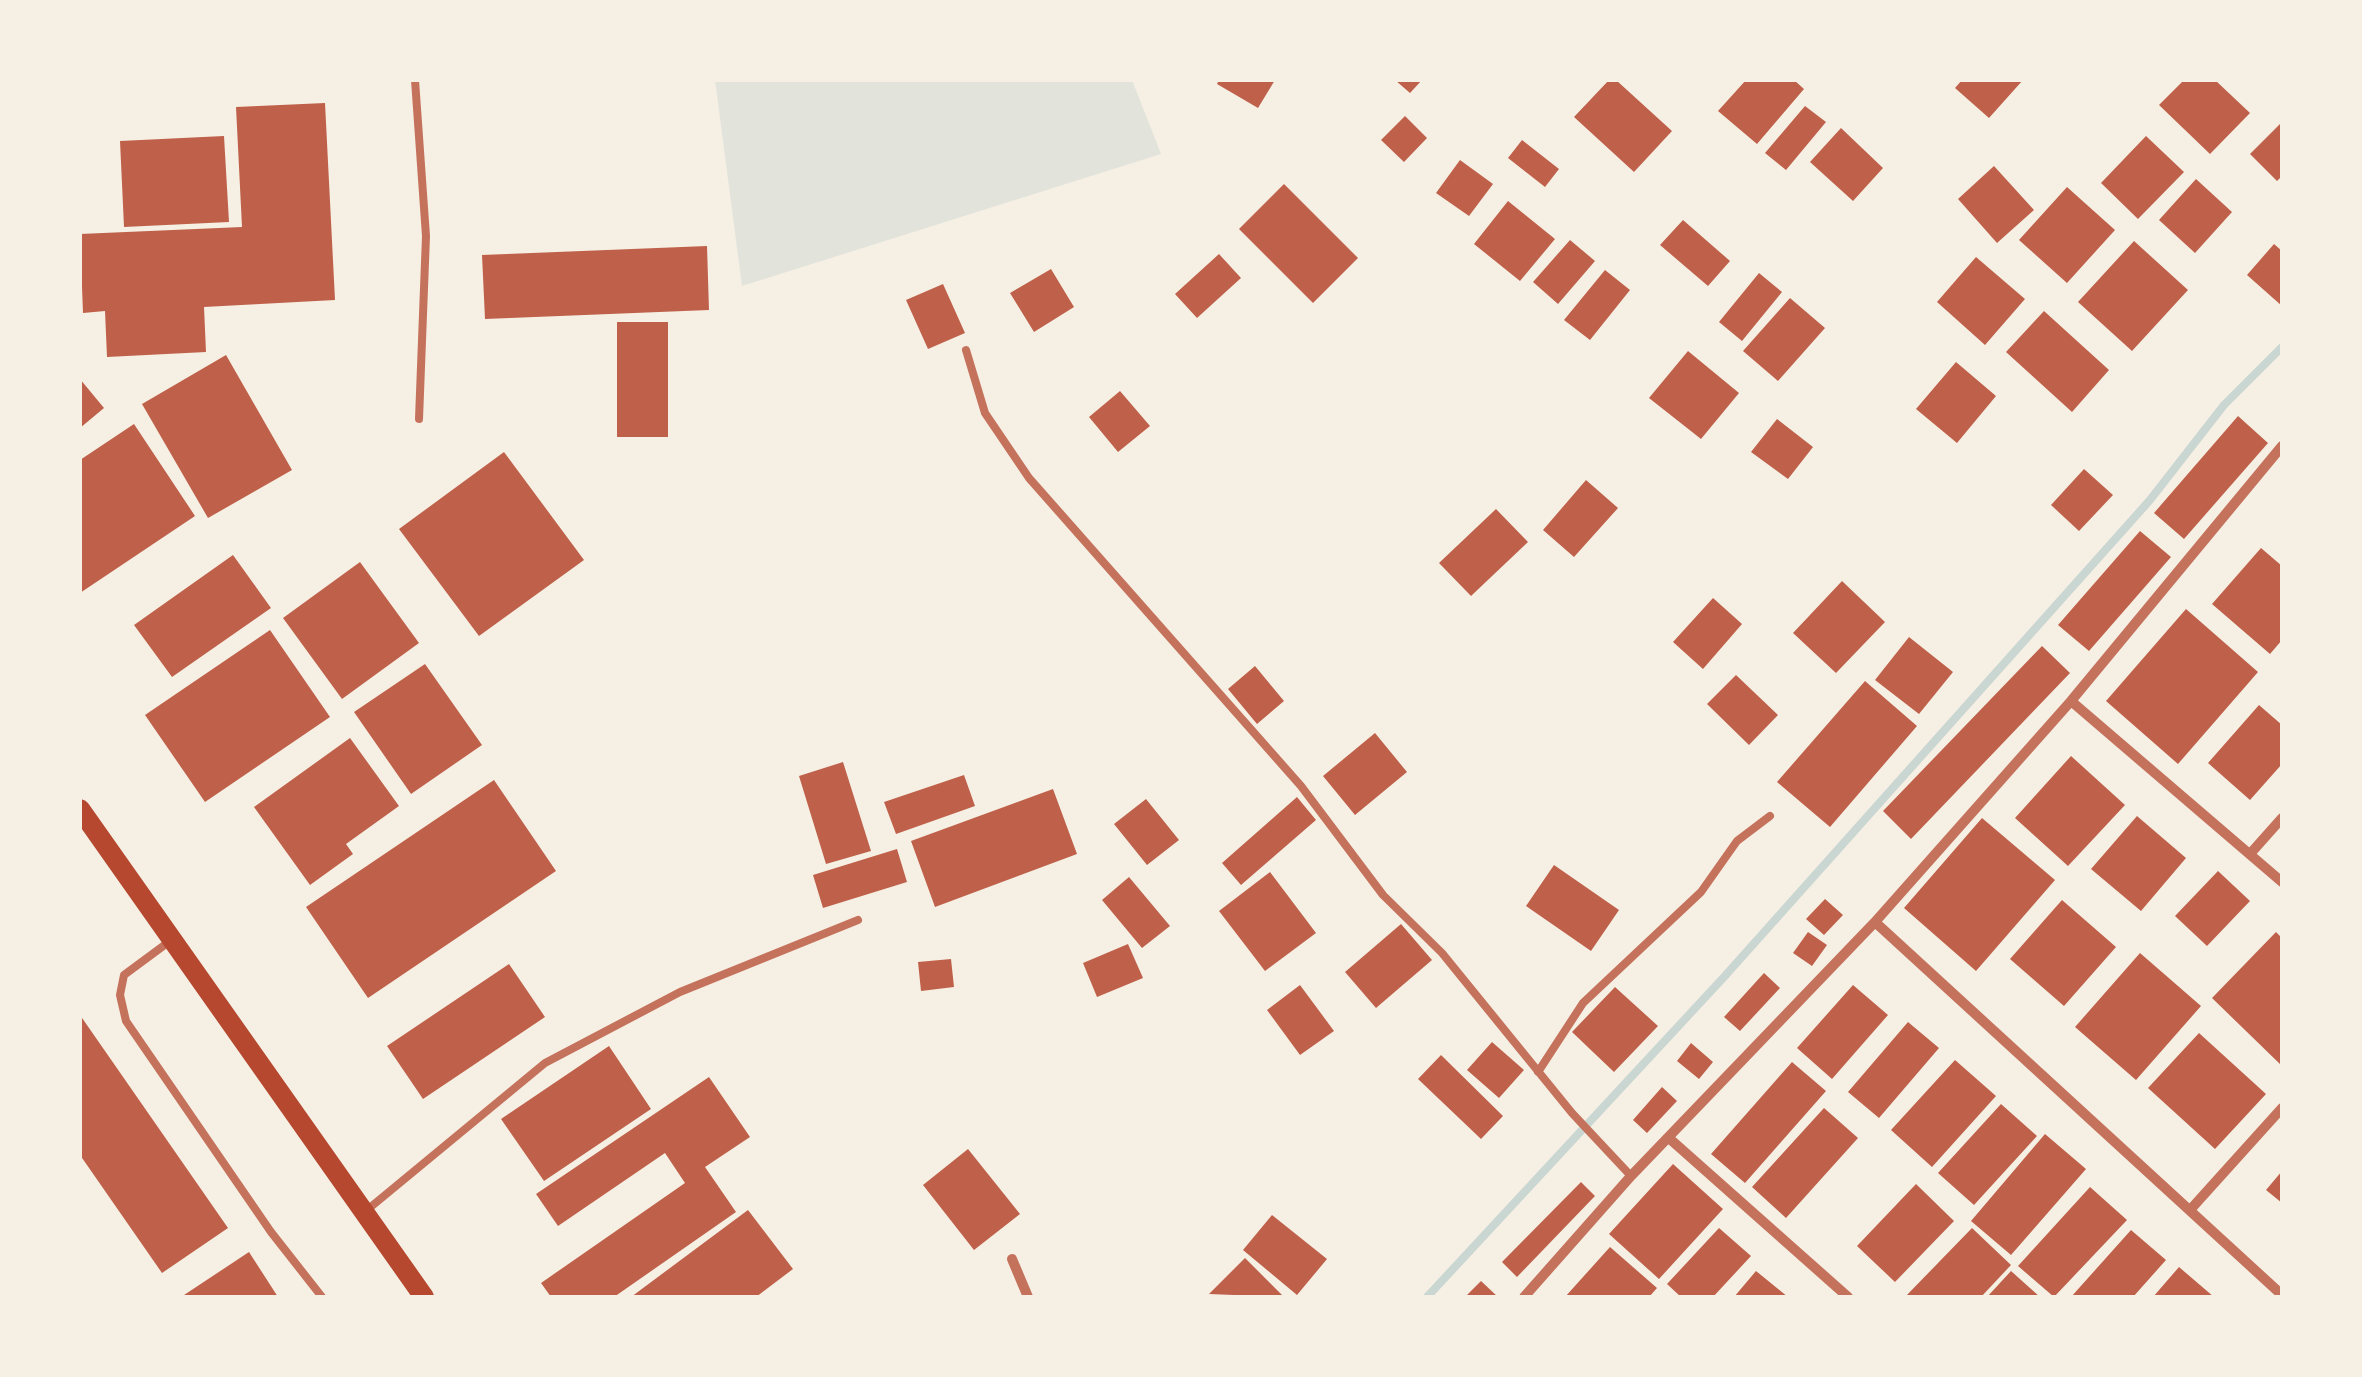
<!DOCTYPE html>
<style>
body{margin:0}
#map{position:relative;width:2362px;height:1377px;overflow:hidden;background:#f6efe4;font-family:Arial,sans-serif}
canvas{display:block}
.frame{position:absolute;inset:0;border:82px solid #f6efe4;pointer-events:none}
</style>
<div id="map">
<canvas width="2362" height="1377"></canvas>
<div class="frame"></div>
</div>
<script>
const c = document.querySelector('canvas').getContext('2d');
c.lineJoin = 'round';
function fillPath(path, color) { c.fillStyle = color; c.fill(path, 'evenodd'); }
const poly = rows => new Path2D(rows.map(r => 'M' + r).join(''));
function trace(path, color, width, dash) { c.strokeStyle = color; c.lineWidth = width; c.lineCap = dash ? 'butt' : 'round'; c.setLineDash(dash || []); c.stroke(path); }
fillPath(poly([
 [715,80,1132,80,1161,154,742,286]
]), '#e2e4dc');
trace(poly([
 [1427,1297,1724,977,2150,500,2224,405,2282,347]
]), '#c9d6d2', 8);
fillPath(poly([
 [1219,80,1275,80,1258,108,1217,84],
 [1395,80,1422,80,1410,93],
 [1609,80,1616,80,1672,131,1634,172,1574,117],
 [1746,80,1794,80,1804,89,1757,144,1718,111],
 [1962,80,2023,80,1989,118,1955,88],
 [2184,80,2215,80,2250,113,2210,154,2159,105],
 [325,103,335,300,204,307,206,352,107,357,105,311,83,313,80,234,242,227,236,107],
 [1805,106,1826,122,1786,170,1765,153],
 [1405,116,1427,138,1404,162,1381,140],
 [2282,122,2282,176,2277,181,2250,154],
 [1841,128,1883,168,1853,201,1810,162],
 [224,136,229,222,124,227,120,141],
 [2146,136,2184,172,2138,219,2101,183],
 [1522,140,1559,169,1545,187,1508,158],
 [1460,160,1493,184,1469,216,1436,193],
 [1994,166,2034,210,1997,243,1958,199],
 [2196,179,2232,212,2195,253,2159,220],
 [1284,184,1358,258,1313,303,1239,229],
 [2067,187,2115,230,2067,283,2019,240],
 [1508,201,1555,239,1520,281,1474,244],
 [1683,220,1730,261,1708,286,1660,245],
 [1570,240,1595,261,1558,304,1533,282],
 [2134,241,2188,290,2132,351,2078,302],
 [2274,244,2282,251,2282,306,2247,275],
 [707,246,709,310,485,319,482,255],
 [1219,254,1241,278,1197,318,1175,294],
 [1976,257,2025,299,1985,345,1937,302],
 [1051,269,1074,307,1034,332,1010,293],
 [1605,270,1630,290,1590,340,1564,320],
 [1759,273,1782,292,1742,341,1719,322],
 [943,284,965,333,928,349,906,300],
 [1790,298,1825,328,1778,381,1743,351],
 [2044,311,2109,370,2072,412,2006,352],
 [617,322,668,322,668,437,617,437],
 [1688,351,1739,393,1701,439,1649,398],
 [226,355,292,470,208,518,142,404],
 [1956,362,1996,396,1957,443,1916,409],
 [80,379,104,408,80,428],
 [1120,391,1150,426,1118,452,1089,417],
 [2238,416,2268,443,2184,539,2154,513],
 [1777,419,1813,447,1788,479,1751,452],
 [134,424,195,516,80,593,80,460],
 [504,452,584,560,479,636,399,529],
 [2084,469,2113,495,2079,531,2051,505],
 [1586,480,1618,508,1574,557,1543,530],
 [1496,509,1528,542,1471,596,1439,563],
 [2140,531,2171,557,2089,651,2058,625],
 [2261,548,2282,566,2282,640,2270,654,2212,604],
 [233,555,271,608,172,677,134,625],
 [360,562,419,643,342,699,283,618],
 [1842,581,1885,622,1836,673,1793,633],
 [1713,598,1742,624,1703,669,1673,642],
 [2186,609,2258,672,2178,764,2106,701],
 [270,630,330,717,205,802,145,715],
 [1909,637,1953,672,1919,714,1875,680],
 [2042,646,2070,673,1911,839,1883,811],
 [425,664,482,745,411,794,354,712],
 [1255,666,1284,701,1257,724,1228,689],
 [1736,675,1778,715,1749,745,1707,704],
 [1865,681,1917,726,1830,827,1777,782],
 [2259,705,2282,725,2282,764,2250,800,2208,763],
 [1375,733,1407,772,1355,815,1323,776],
 [350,738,399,806,346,844,353,854,310,885,254,807],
 [2071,756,2125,805,2068,866,2015,818],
 [843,762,871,851,826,864,799,776],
 [964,775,975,806,896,834,884,802],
 [494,780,556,871,368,998,306,907],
 [1053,789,1077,854,935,907,911,841],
 [1297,797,1316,820,1241,885,1222,863],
 [1146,799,1179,840,1147,865,1114,824],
 [2137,816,2186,858,2141,911,2091,869],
 [1982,818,2055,880,1976,971,1904,908],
 [897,849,907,882,823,908,813,875],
 [1554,865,1619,910,1591,951,1526,906],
 [2218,871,2250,901,2207,946,2175,916],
 [1270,872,1316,933,1265,971,1219,911],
 [1129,877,1170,926,1142,948,1102,900],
 [1825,899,1843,915,1824,935,1806,919],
 [2062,900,2116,947,2064,1006,2010,959],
 [1401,924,1432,960,1376,1008,1345,972],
 [1808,932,1827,945,1812,966,1793,953],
 [2276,932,2282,938,2282,1066,2212,998],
 [1128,944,1143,978,1097,997,1083,963],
 [2140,953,2201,1006,2136,1080,2075,1027],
 [951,959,954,987,921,991,918,962],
 [509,964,545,1017,423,1099,387,1046],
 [1764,973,1780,988,1740,1031,1724,1017],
 [1300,985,1334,1031,1300,1055,1267,1010],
 [1853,985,1888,1015,1832,1079,1797,1048],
 [1615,987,1658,1026,1614,1072,1572,1032],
 [80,1015,228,1228,162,1273,80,1155],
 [1908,1022,1939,1048,1879,1118,1848,1092],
 [2199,1033,2266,1094,2215,1149,2148,1088],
 [1492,1042,1524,1070,1499,1098,1467,1070],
 [1691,1043,1713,1062,1699,1079,1677,1061],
 [609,1046,651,1109,544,1181,501,1119],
 [1441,1055,1503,1116,1481,1139,1418,1079],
 [1955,1060,1996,1096,1932,1167,1891,1130],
 [1792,1062,1826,1091,1745,1183,1711,1154],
 [709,1077,750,1137,705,1167,736,1212,614,1297,551,1297,541,1283,685,1183,665,1153,558,1226,536,1194],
 [1662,1087,1677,1101,1647,1133,1633,1120],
 [2001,1104,2037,1136,1974,1205,1938,1173],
 [1824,1108,1858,1138,1786,1218,1752,1187],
 [2045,1134,2086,1169,2011,1255,1971,1221],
 [968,1149,1020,1214,974,1250,923,1185],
 [1673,1164,1723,1209,1659,1279,1609,1234],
 [2282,1171,2282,1203,2266,1190],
 [1581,1182,1595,1196,1517,1277,1502,1262],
 [1916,1184,1954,1221,1895,1282,1857,1246],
 [2090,1187,2127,1220,2054,1297,2018,1266],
 [748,1210,793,1269,756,1297,631,1297],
 [1272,1215,1327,1259,1297,1295,1243,1250],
 [1719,1228,1751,1256,1713,1297,1681,1297,1667,1284],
 [1972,1228,2011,1265,1981,1297,1905,1297],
 [2131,1230,2166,1260,2133,1297,2071,1297],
 [1610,1247,1657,1288,1649,1297,1565,1297],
 [249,1252,278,1297,181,1297],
 [1245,1258,1284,1297,1209,1294],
 [2179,1267,2214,1297,2153,1297],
 [1756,1271,1788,1297,1734,1297],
 [2011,1271,2040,1297,1987,1297],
 [1481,1281,1498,1297,1465,1297]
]), '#bf614a');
trace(poly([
 [415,80,426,236,419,419],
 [966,350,985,413,1029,478,1301,786,1383,895,1442,953,1572,1113,1631,1176],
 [170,941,124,975,120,995,126,1021,271,1232,322,1297],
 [1538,1072,1583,1003,1701,892,1737,841,1770,816],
 [367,1210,545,1063,680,992,858,920]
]), '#c5725c', 8);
trace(poly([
 [2071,701,2282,882],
 [2250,854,2282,818],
 [1875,922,2282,1295],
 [1670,1139,1848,1297],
 [2190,1210,2282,1108],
 [1012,1259,1028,1297],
 [1524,1297,1631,1176,1875,922,2071,701,2282,446]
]), '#c5725c', 10);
trace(poly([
 [80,809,424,1297]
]), '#b5482f', 20);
</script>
